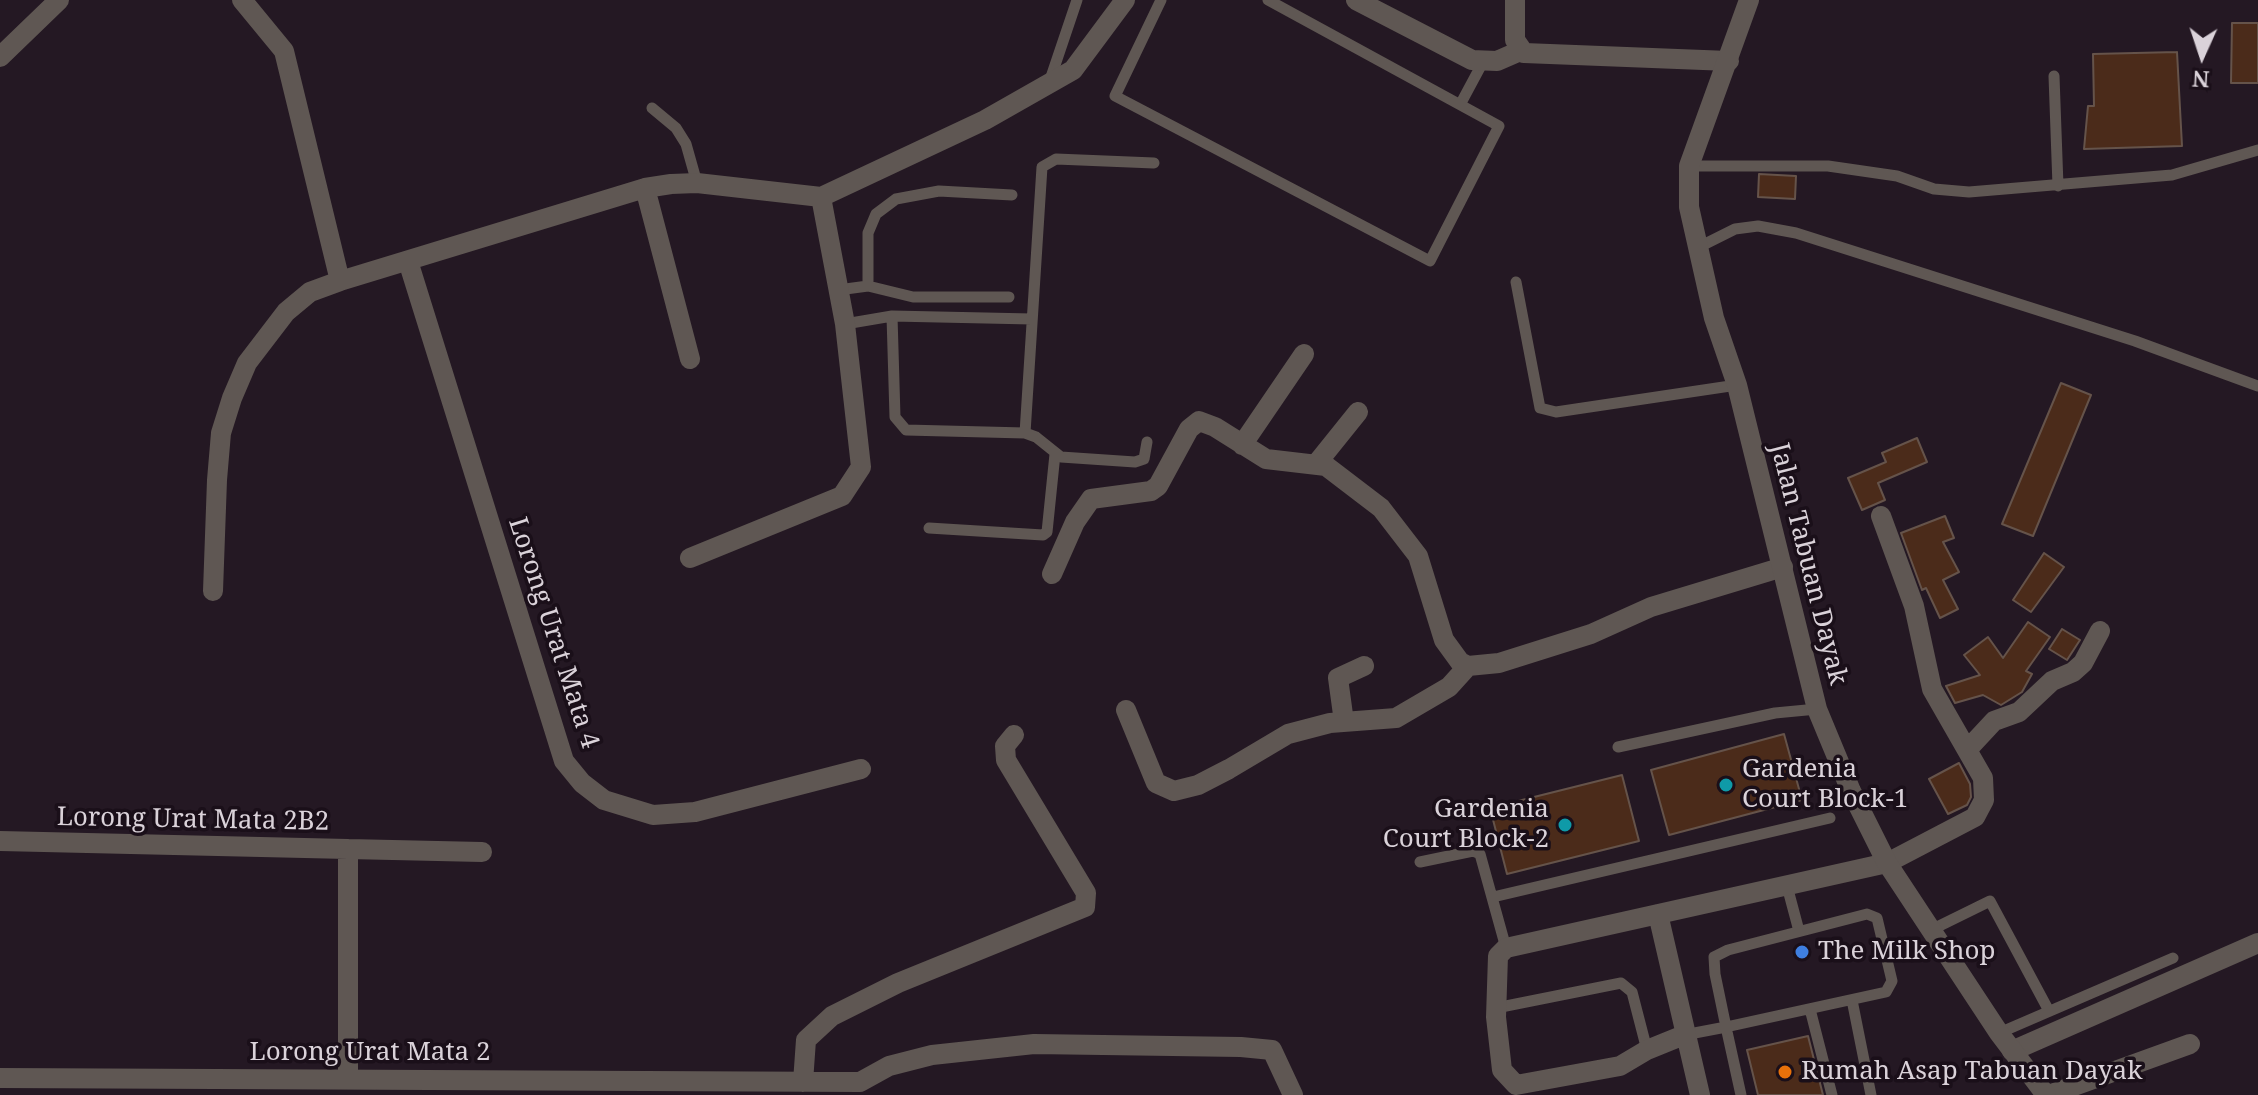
<!DOCTYPE html>
<style>
body{margin:0}
#map{position:relative;width:2258px;height:1095px;overflow:hidden;background:#241823;font-family:"Noto Serif",serif}
canvas{display:block}
.north{position:absolute;left:2162px;top:16px;width:80px;height:80px;-webkit-text-stroke:6px #1a0f19;paint-order:stroke;rotate:183deg;font-size:22px;font-weight:700;line-height:32px;text-align:center;color:#dad2d9}
.north::after{content:'';display:block;margin:auto;width:28px;height:36px;background:#dad2d9;clip-path:polygon(50% 0,100% 100%,50% 72%,0 100%)}
</style>
<div id="map">
<canvas width="2258" height="1095"></canvas>
<div class="north">N</div>
</div>
<script>
const c = document.querySelector('canvas').getContext('2d');
c.lineJoin = 'round';
function fillPath(path, color) { c.fillStyle = color; c.fill(path, 'evenodd'); }
const poly = rows => new Path2D(rows.map(r => 'M' + r).join(''));
function trace(path, color, width, dash) { c.strokeStyle = color; c.lineWidth = width; c.lineCap = dash ? 'butt' : 'round'; c.setLineDash(dash || []); c.stroke(path); }
function drawText(font, color, halo, rows, align = 'center') {
  c.font = font + ' "Noto Serif",serif'; c.lineWidth = 7; c.setLineDash([]); c.textBaseline = 'middle'; c.strokeStyle = halo; c.fillStyle = color; for (const [text, x, y, turn = 0] of rows) {
    c.save(); c.translate(x, y); c.rotate((+turn || 0) * Math.PI / 180); c.textAlign = isNaN(turn) ? turn : align; if (halo) c.strokeText(text, 0, 0); c.fillText(text, 0, 0); c.restore();
  }
}
const building = poly([
 [2232,23,2258,23,2258,83,2231,83,2232,23],
 [2177,52,2182,146,2084,149,2088,106,2094,106,2093,54,2177,52],
 [1759,174,1796,176,1795,199,1758,197,1759,174],
 [2061,383,2091,395,2033,536,2002,524,2061,383],
 [1917,438,1927,462,1878,483,1885,500,1862,510,1848,478,1886,462,1882,453,1917,438],
 [1945,516,1954,538,1943,542,1959,572,1943,580,1958,609,1940,618,1926,588,1922,590,1901,533,1945,516],
 [2044,553,2064,567,2031,612,2013,600,2044,553],
 [2028,622,2050,637,2026,671,2032,674,2022,692,2001,705,1983,695,1955,703,1946,686,1980,675,1964,655,1988,637,2003,658,2028,622],
 [2062,629,2080,640,2067,660,2049,649,2062,629],
 [1784,734,1802,800,1669,835,1651,770,1784,734],
 [1959,763,1970,784,1971,797,1967,805,1948,814,1929,779,1959,763],
 [1622,775,1639,841,1507,874,1490,808,1622,775],
 [1808,1036,1823,1095,1758,1095,1747,1050,1808,1036]
]);
fillPath(building, '#4b2b1a');
trace(building, '#65534a', 2);
trace(poly([
 [1161,0,1115,96,1430,261,1499,126,1268,0],
 [2054,76,2058,186],
 [1049,83,1077,0],
 [1461,103,1483,62],
 [652,108,676,128,686,144,697,183],
 [1689,166,1828,166,1897,176,1934,189,1969,192,2172,175,2258,150],
 [1697,248,1735,229,1758,226,1796,233,2135,341,2258,386],
 [1516,282,1540,408,1556,412,1737,385],
 [868,286,913,297,1009,297],
 [838,290,868,286,868,233,876,214,896,199,939,191,1012,195],
 [892,316,895,417,906,430,1025,433,1036,437,1061,457,1135,462,1144,459,1147,442],
 [845,324,892,316,1032,319],
 [1025,433,1042,167,1056,159,1154,163],
 [929,528,1043,535,1047,532,1055,454],
 [1618,747,1775,713,1817,709],
 [1420,862,1473,851,1480,854,1506,948],
 [1787,886,1799,931],
 [1493,897,1830,818],
 [1929,931,1990,901,2049,1011],
 [1852,1000,1871,1095],
 [1496,1008,1621,983,1632,992,1647,1050],
 [1810,1009,1832,1095],
 [1999,1033,2173,958],
 [1684,1035,1726,1027,1886,992,1892,981,1877,918,1867,914,1728,950,1714,957,1715,974,1726,1027,1741,1095]
]), '#5f5753', 11);
trace(poly([
 [242,0,284,51,340,281,645,188,671,184,697,183,821,197,985,120,1073,70,1125,0],
 [1356,0,1472,60,1497,61,1520,51],
 [1515,0,1515,40,1524,53,1729,61],
 [645,188,690,359],
 [408,261,564,761,582,783,604,800,653,815,695,812,861,769],
 [1242,445,1304,354],
 [1317,463,1358,412],
 [690,558,842,496,861,467,845,324,821,197],
 [1052,574,1075,522,1091,499,1151,491,1158,486,1189,429,1199,421,1215,427,1266,459,1326,466,1381,508,1418,556,1444,640,1460,662,1468,666,1499,663,1591,634,1651,607,1783,567],
 [213,591,217,480,221,433,232,398,247,363,286,312,310,292,340,281],
 [1126,710,1156,783,1174,791,1198,785,1229,769,1288,734,1330,723,1396,718,1449,687,1468,666],
 [1344,722,1338,678,1364,666],
 [1967,750,1994,721,2019,712,2052,681,2073,672,2083,663,2100,631],
 [0,841,348,849,348,1078],
 [348,849,482,852],
 [1658,914,1700,1095],
 [1684,1035,1647,1050,1620,1066,1516,1085,1502,1070,1496,1017,1498,956,1506,948,1887,863,1975,817,1984,800,1983,778,1932,689,1914,606,1881,516],
 [2012,1051,2258,943],
 [0,1078,860,1082,889,1066,932,1055,1034,1044,1241,1047,1272,1050,1293,1095],
 [803,1082,806,1040,832,1016,898,983,1085,907,1086,893,1006,760,1005,746,1014,735],
 [2049,1095,2190,1044]
]), '#5f5753', 20);
trace(poly([
 [1749,0,1689,166,1689,207,1714,318,1737,385,1817,709,1851,791,1887,863,1999,1033,2046,1095],
 [0,57,59,0]
]), '#5f5753', 20);
for (const [x, y, r, color] of [
 [1726,785,8,"#0f9aa8"],
 [1565,825,8,"#0f9aa8"],
 [1802,952,8,"#3f7fe0"],
 [1785,1072,8,"#e8710a"]
]) { const dot = new Path2D(); dot.arc(x, y, r, 0, 2 * Math.PI); c.fillStyle = color; c.fill(dot); trace(dot, '#1a0f19', 3); }
drawText('26px', '#dad2d9', '#1a0f19', [
 ["Jalan Tabuan Dayak",1808,564,76],
 ["Lorong Urat Mata 4",553,633,72],
 ["Lorong Urat Mata 2B2",193,820,1],
 ["Lorong Urat Mata 2",370,1053]
]);
drawText('26px', '#dad2d9', '#1a0f19', [
 ["Gardenia",1742,770],
 ["Court Block-1",1742,800],
 ["Gardenia",1549,810,"right"],
 ["Court Block-2",1549,840,"right"],
 ["The Milk Shop",1818,952],
 ["Rumah Asap Tabuan Dayak",1801,1072]
], 'left');
</script>
